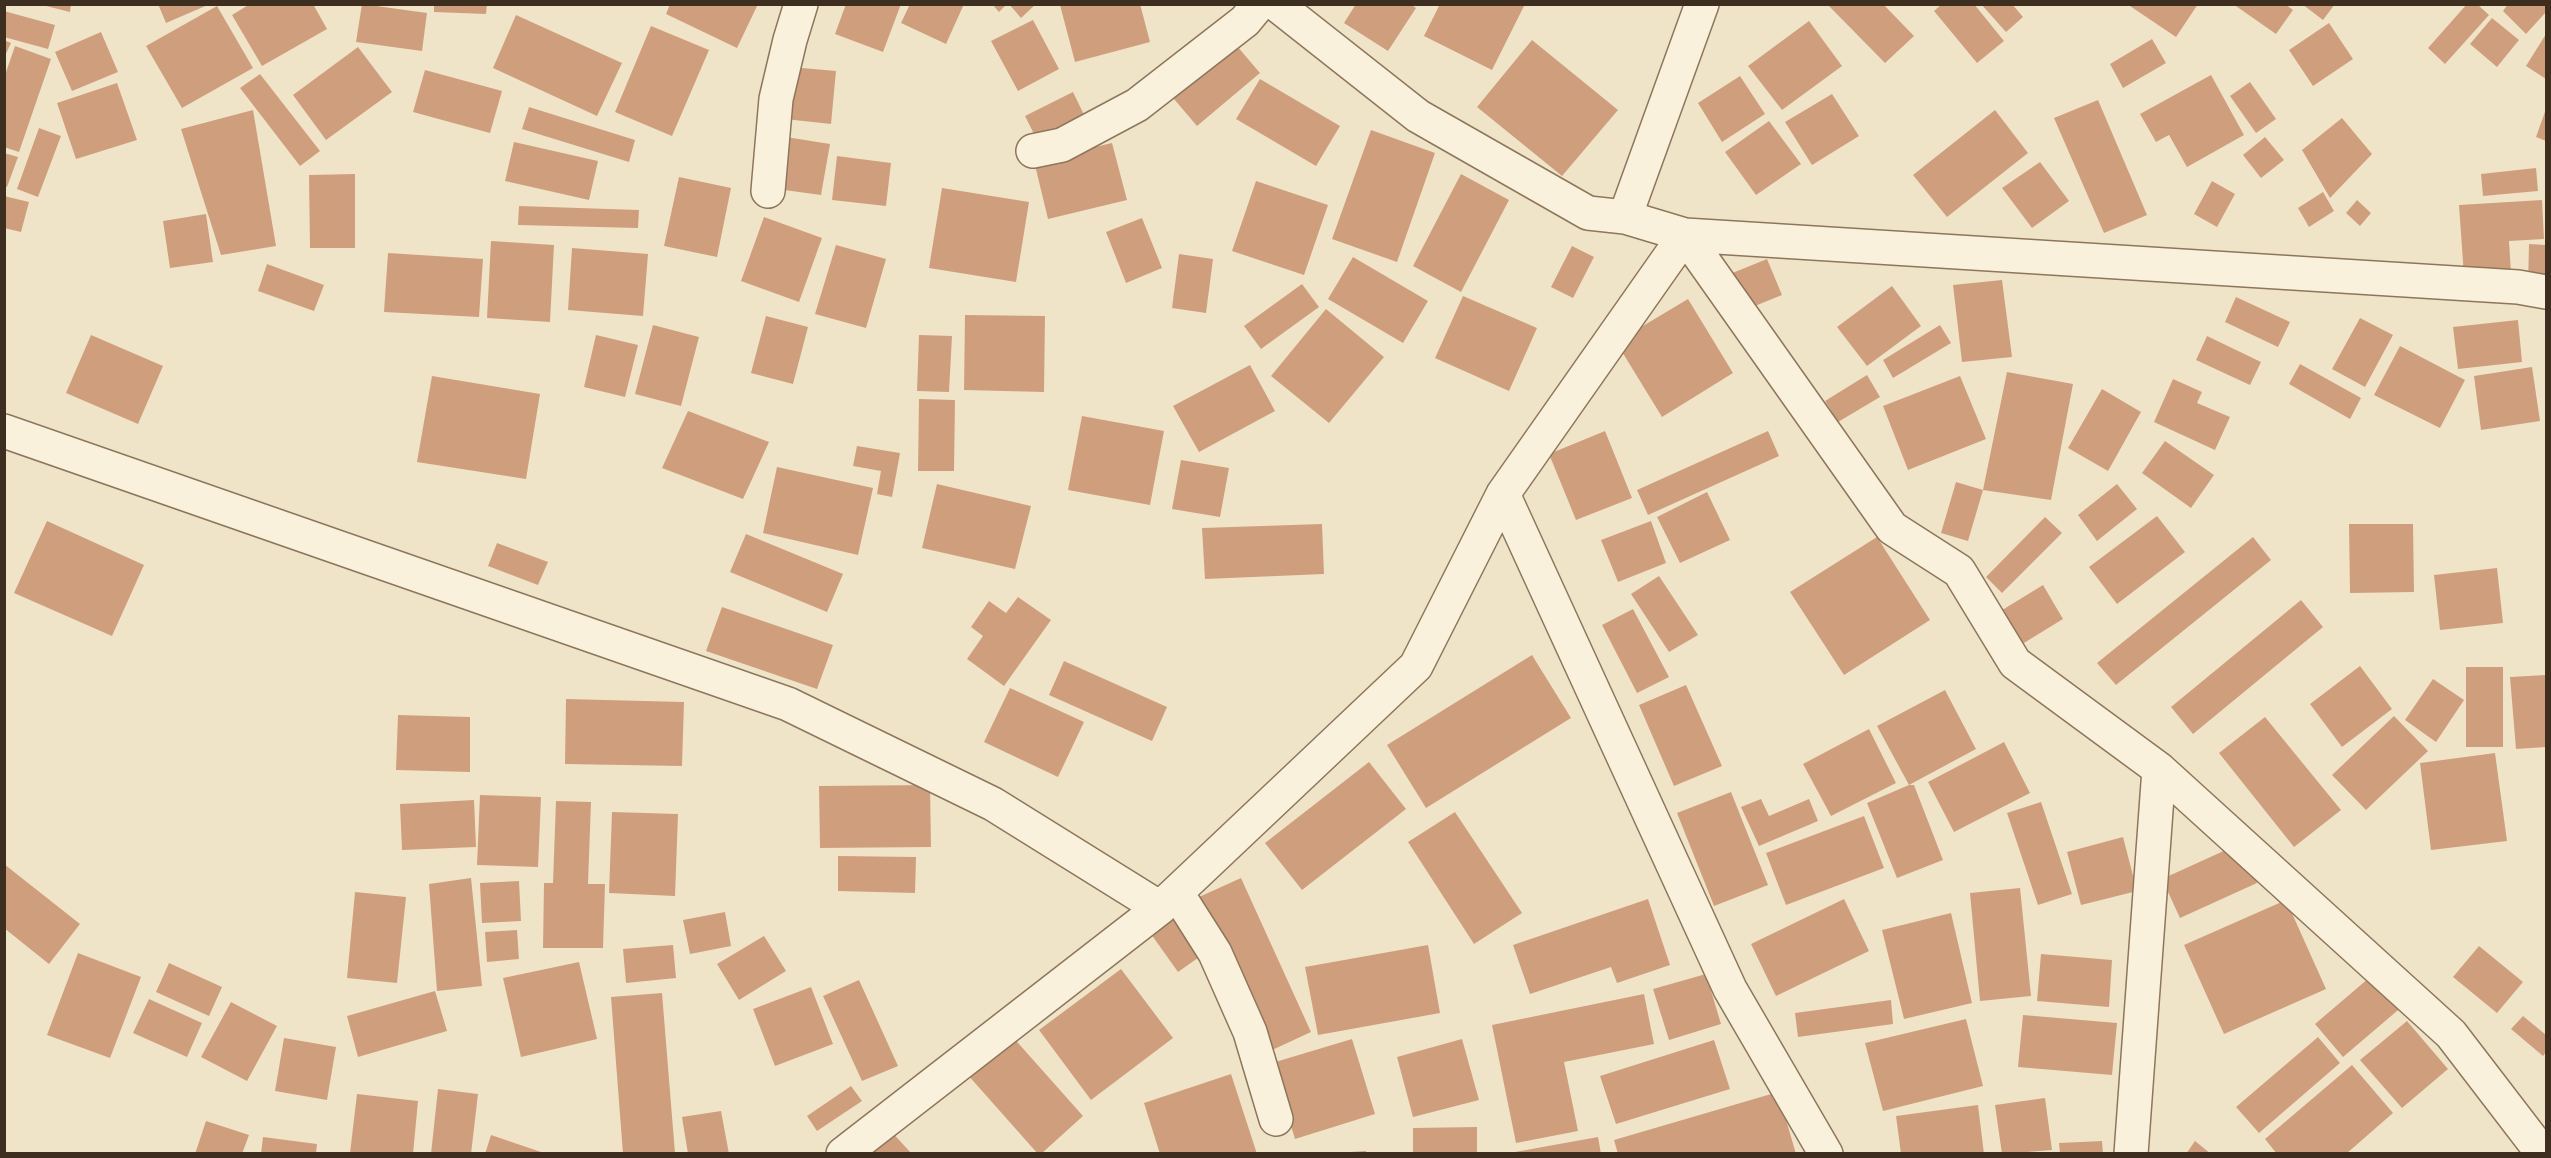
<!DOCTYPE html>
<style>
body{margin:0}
#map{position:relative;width:2551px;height:1158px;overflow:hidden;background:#f0e4c8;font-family:"Crimson Pro",serif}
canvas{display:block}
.frame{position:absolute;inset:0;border:6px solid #3d2e20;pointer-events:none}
</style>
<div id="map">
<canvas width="2551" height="1158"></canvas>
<div class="frame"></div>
</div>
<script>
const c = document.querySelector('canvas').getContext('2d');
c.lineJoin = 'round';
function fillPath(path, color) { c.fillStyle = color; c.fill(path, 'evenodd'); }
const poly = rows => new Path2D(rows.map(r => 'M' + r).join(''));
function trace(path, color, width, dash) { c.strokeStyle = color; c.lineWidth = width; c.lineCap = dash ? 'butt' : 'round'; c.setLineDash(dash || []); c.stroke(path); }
fillPath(poly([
 [38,4,71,4,70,12],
 [158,4,210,4,166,23],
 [250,4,313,4,327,29,262,66,232,15],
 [362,4,427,13,422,51,356,42],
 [434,4,487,4,486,14,434,12],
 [670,4,758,4,737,48,666,14],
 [846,4,901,4,883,52,835,34],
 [910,4,964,4,946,44,901,23],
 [992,4,1007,4,999,12],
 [1009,4,1036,4,1021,18],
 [1140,4,1150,42,1075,62,1060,5],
 [1356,4,1410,4,1416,8,1388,51,1344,23],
 [1440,4,1525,4,1492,70,1424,36],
 [1827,4,1883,4,1914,36,1885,63],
 [1942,4,1974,4,2004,41,1977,63,1934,11],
 [1981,4,2012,4,2023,17,2006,32],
 [2127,4,2198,4,2176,37],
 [2233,4,2285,4,2293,10,2276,34],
 [2302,4,2335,4,2323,20],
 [2467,4,2477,4,2489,15,2445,64,2428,48],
 [2508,4,2546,4,2546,12,2526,34,2503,11],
 [217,6,253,68,182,108,146,46],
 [4,11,55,25,48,49,4,37],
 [516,15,622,63,597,116,493,68],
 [2492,18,2519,40,2497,67,2470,44],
 [1033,20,1059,69,1018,91,991,41],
 [1809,21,1842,66,1782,110,1748,66],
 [2329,23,2353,59,2313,86,2289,50],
 [651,26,709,50,672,136,615,112],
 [101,32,118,72,72,91,55,52],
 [2546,34,2546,79,2526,66],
 [1231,39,1260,73,1197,126,1168,92],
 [2152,39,2166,63,2123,88,2110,64],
 [4,40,11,43,4,58],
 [1532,40,1618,110,1562,176,1477,107],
 [15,46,51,59,19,152,4,147,4,78],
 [358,47,392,92,326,140,293,95],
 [791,67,836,71,831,124,785,119],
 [425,70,502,91,490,133,413,112],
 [260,74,320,151,300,166,240,88],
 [2211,75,2244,135,2187,167,2169,135,2156,142,2140,114],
 [1740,76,1765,114,1722,142,1698,103],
 [1260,79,1340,126,1316,166,1236,119],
 [2250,82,2276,119,2256,133,2230,96],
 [117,83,137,140,76,159,57,103],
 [1073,92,1087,121,1039,144,1025,116],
 [1832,94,1859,136,1812,165,1785,122],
 [2098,100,2147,215,2104,233,2054,118],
 [529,107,635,140,629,162,522,129],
 [2546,109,2546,141,2536,137],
 [253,110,276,246,221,255,181,129],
 [1995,110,2028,153,1947,217,1913,175],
 [2342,118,2372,154,2330,198,2302,150],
 [1769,121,1801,164,1756,195,1725,152],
 [39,128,61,136,38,197,17,189],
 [1371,130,1435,153,1397,262,1332,239],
 [786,137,830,144,821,195,777,189],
 [2265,137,2284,160,2261,178,2243,155],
 [514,142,598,161,589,200,505,181],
 [1112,143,1127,200,1048,219,1034,161],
 [4,153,18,157,7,187,4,186],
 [837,156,891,163,886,206,832,200],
 [2040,162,2069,201,2032,228,2002,188],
 [2536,168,2538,191,2483,196,2481,174],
 [355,174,355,248,310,248,309,175],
 [1461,174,1509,200,1461,292,1413,266],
 [679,177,731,188,717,257,664,246],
 [1256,181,1328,205,1304,275,1232,251],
 [2212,181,2235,194,2217,227,2194,214],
 [942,188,1029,202,1016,282,929,268],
 [2323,192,2334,211,2309,227,2298,208],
 [4,196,29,202,21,232,4,228],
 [2357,200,2371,213,2360,226,2346,213],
 [2542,200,2544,239,2509,241,2511,273,2464,276,2459,205],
 [519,206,639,210,638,228,518,225],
 [206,214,213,262,170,268,163,221],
 [764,217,822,238,799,302,741,281],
 [1142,218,1162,268,1126,283,1106,232],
 [491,241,554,245,550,322,487,318],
 [2529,244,2546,245,2546,287,2528,286],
 [836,245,886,259,866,328,815,314],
 [1572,246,1594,257,1573,298,1551,287],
 [572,248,648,254,643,316,568,310],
 [388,253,483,259,479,317,384,312],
 [1179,254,1213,259,1206,313,1172,308],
 [1353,257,1428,301,1403,343,1328,299],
 [1767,259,1782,295,1740,312,1725,276],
 [267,264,324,285,314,311,258,291],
 [2002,280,2012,357,1962,362,1953,285],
 [1302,284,1319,307,1261,349,1244,326],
 [1892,286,1921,326,1867,366,1837,327],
 [1463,296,1537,328,1509,391,1435,358],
 [2236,297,2290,322,2278,347,2225,322],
 [1688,299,1733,373,1662,417,1616,342],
 [1326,309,1384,357,1329,423,1271,376],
 [965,315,1045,316,1044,392,964,390],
 [766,316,808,327,793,384,751,373],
 [2360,318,2393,335,2365,387,2332,369],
 [2518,320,2522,362,2458,369,2453,327],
 [653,325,699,337,681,406,635,394],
 [1940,325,1951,343,1893,378,1883,360],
 [91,335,163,366,138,424,66,393],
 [596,335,638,345,625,397,584,387],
 [919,335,952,336,949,392,917,391],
 [2207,336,2261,362,2250,385,2196,360],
 [2400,346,2465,380,2440,428,2374,395],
 [2300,364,2361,398,2350,419,2289,384],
 [1250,365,1275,411,1199,452,1173,406],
 [2532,367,2540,421,2481,430,2474,376],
 [2007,372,2073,384,2051,500,1983,490],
 [1867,375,1880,397,1838,422,1825,401],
 [432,376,540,394,526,479,417,462],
 [1960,376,1986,439,1908,470,1883,406],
 [2173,379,2202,392,2197,403,2230,417,2215,450,2154,422],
 [2102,389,2141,412,2108,471,2068,448],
 [919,399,955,400,954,471,918,471],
 [688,411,769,442,743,499,662,468],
 [1082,416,1164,431,1150,505,1068,490],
 [1605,431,1632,498,1576,520,1549,454],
 [1768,431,1779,456,1648,515,1637,490],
 [2165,441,2214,475,2191,508,2142,473],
 [857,446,900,453,892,497,877,494,881,471,853,466],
 [1181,460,1229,468,1220,517,1172,509],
 [777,467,873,488,858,555,763,533],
 [1956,482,1983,490,1968,541,1941,533],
 [937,484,1031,506,1015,569,922,548],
 [2117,484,2137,509,2097,541,2078,515],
 [1707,492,1730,540,1680,563,1657,517],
 [2157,516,2185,552,2117,604,2089,567],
 [2045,517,2062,533,2002,593,1986,577],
 [47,521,144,565,112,636,14,593],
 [1651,521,1666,563,1618,582,1601,540],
 [1322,524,1324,574,1205,579,1202,528],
 [2349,524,2413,524,2414,592,2350,593],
 [746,534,843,574,827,612,730,572],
 [1877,537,1930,620,1844,675,1790,592],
 [2253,537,2271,560,2116,685,2097,663],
 [497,543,548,562,538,585,488,566],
 [2497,568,2503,623,2440,630,2434,575],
 [1659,576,1698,635,1669,652,1631,594],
 [2043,585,2063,619,2019,646,1999,612],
 [1018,597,1051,620,1004,686,967,659,983,636,971,627,989,601,1006,613],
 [2301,600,2323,627,2193,734,2171,707],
 [722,607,833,645,817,689,706,651],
 [1633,609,1669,677,1637,693,1602,625],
 [1532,655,1571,718,1426,808,1387,745],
 [1064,661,1167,707,1152,741,1049,695],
 [2360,666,2392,709,2342,747,2310,704],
 [2466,667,2503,667,2503,747,2466,747],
 [2546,675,2546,747,2516,749,2510,677],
 [2433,679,2464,700,2436,742,2405,720],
 [1686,685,1722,766,1674,786,1639,705],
 [1010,688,1084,722,1058,777,984,742],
 [1945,690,1976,749,1909,785,1877,726],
 [566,699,684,702,682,766,565,764],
 [398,715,470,717,470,772,396,770],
 [2394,716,2428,751,2366,810,2332,775],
 [2265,717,2341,810,2294,847,2219,753],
 [1869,729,1896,783,1831,816,1803,764],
 [2004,742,2030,793,1954,832,1928,782],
 [2495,753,2507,841,2431,850,2420,763],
 [1369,762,1406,809,1302,890,1265,843],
 [930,785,931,847,820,848,819,786],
 [1909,785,1914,785,1943,860,1897,878,1867,803],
 [1731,792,1768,885,1714,906,1677,813],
 [480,795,541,797,538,867,477,865],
 [1761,799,1769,816,1809,799,1818,821,1759,846,1741,807],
 [474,800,476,847,402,850,400,804],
 [556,801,591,802,588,884,605,884,603,948,543,948,544,883,553,883],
 [2041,802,2072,894,2038,905,2007,813],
 [612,812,678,814,675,896,609,893],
 [1455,812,1522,913,1474,944,1408,842],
 [1864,816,1884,868,1786,905,1766,853],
 [2123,837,2137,891,2081,905,2067,852],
 [2239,844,2257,883,2180,918,2162,879],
 [838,856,916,857,915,893,838,891],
 [4,864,80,924,49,964,4,928],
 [471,878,482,986,437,991,429,884],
 [1241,878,1311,1032,1270,1051,1199,897],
 [519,881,521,921,482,923,480,883],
 [2020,888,2031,996,1980,1001,1970,893],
 [355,892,406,897,397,983,347,978],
 [1648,899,1670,965,1617,983,1611,967,1530,994,1513,945],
 [1844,899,1869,951,1776,996,1751,944],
 [2286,900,2326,989,2224,1034,2184,945],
 [725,912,731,946,690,954,683,920],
 [1951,913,1972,1003,1904,1019,1882,930],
 [1178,914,1205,953,1178,972,1151,934],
 [517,930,519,959,487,962,485,932],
 [764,936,786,971,739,1000,717,964],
 [673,945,676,978,626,983,623,949],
 [1428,945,1440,1013,1318,1035,1305,967],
 [2479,946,2523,982,2497,1013,2453,977],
 [78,953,141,977,110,1058,47,1035],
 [2041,954,2112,960,2109,1007,2037,1001],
 [579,962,597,1039,521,1057,503,978],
 [169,963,222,987,209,1016,156,992],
 [1121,969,1173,1038,1091,1100,1039,1030],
 [2376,972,2404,1005,2343,1057,2315,1024],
 [1706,974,1721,1024,1669,1040,1653,989],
 [859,980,898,1066,862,1081,823,996],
 [811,987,833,1044,775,1066,753,1009],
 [435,991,447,1031,358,1057,347,1016],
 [662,993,675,1153,623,1154,611,997],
 [1644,994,1654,1044,1564,1062,1578,1131,1516,1143,1492,1025],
 [149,999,202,1023,187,1057,133,1033],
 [1891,1000,1893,1024,1798,1037,1795,1013],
 [231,1002,277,1026,247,1081,201,1057],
 [2023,1015,2117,1023,2112,1075,2018,1067],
 [2523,1016,2546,1035,2546,1052,2543,1056,2511,1029],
 [1966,1019,1983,1086,1883,1111,1865,1043],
 [2407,1021,2448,1069,2402,1108,2360,1060],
 [1011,1035,1083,1116,1041,1154,1038,1154,967,1074],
 [2318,1037,2340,1063,2259,1133,2236,1107],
 [284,1038,336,1047,327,1100,275,1091],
 [1352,1039,1375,1114,1295,1139,1272,1063],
 [1462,1039,1479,1100,1413,1117,1397,1057],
 [1714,1040,1730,1089,1616,1124,1600,1076],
 [2352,1065,2393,1113,2346,1154,2277,1154,2265,1139],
 [1231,1074,1257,1154,1160,1154,1144,1103],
 [851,1086,862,1101,817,1131,807,1116],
 [438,1089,478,1094,471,1154,431,1154],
 [1778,1092,1796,1154,1618,1154,1614,1140],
 [357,1094,418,1101,413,1154,350,1153],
 [2045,1098,2052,1150,2002,1154,1995,1105],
 [1978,1105,1984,1154,1901,1154,1896,1116],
 [721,1111,729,1154,688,1154,682,1117],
 [206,1121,249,1135,242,1154,195,1154],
 [887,1127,912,1154,859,1154],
 [1477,1127,1477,1154,1413,1154,1413,1128],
 [491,1135,544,1153,544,1154,485,1154],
 [263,1137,317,1144,316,1154,261,1154],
 [1598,1137,1601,1154,1516,1154,1515,1152],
 [2102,1141,2103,1154,2060,1154,2059,1143],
 [2195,1141,2211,1154,2186,1154],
 [1366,1151,1366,1154,1350,1154,1350,1152]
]), '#cf9f7d');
const minor = poly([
 [1276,4,1418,116,1588,213,1625,217,1685,235,2518,287,2546,292],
 [1033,151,1062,145,1137,105,1245,21,1259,4],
 [768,191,776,99,790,40,801,4],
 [1625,217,1702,4],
 [4,431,788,704,993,804,1160,908],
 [1503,494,1730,989,1826,1154],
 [1177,893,1215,953,1250,1032,1276,1119],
 [843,1154,1160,908,1416,666,1503,494,1685,235,1892,528,1959,571,2015,663,2159,769,2451,1034,2543,1154],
 [2131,1154,2159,769]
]);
trace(minor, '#8d765c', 36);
trace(minor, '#faf1dc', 33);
</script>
